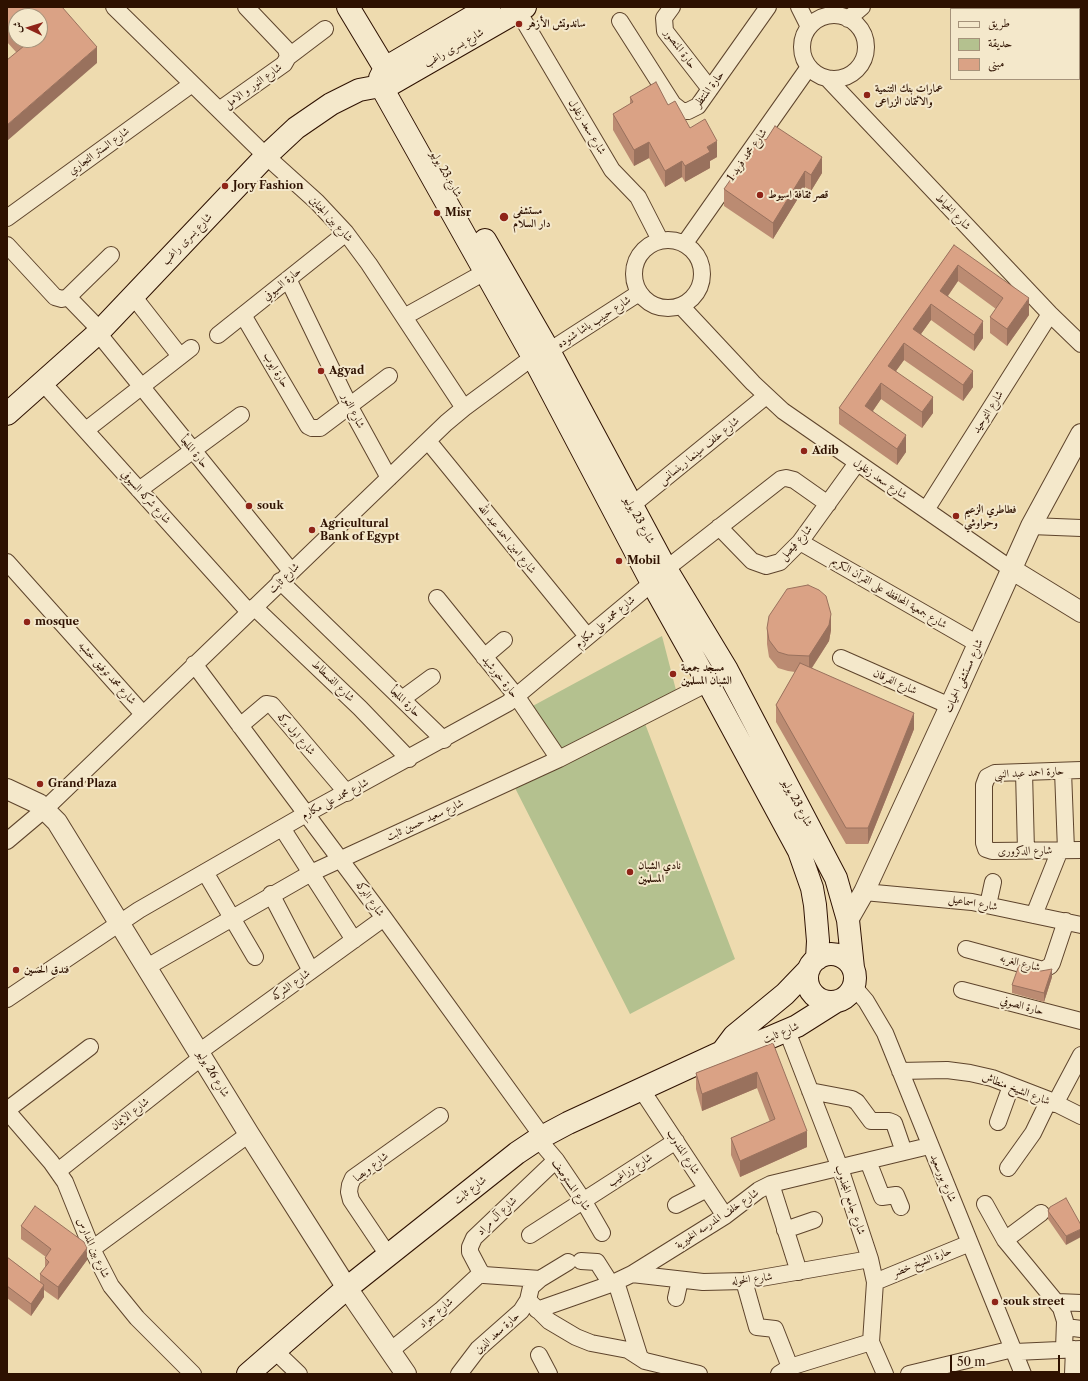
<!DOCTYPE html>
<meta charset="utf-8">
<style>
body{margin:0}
#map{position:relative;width:1088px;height:1381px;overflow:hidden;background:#eedbaf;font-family:"Libre Caslon Text",Amiri,serif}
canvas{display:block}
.frame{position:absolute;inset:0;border:8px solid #2e1100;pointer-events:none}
.legend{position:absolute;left:950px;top:8px;width:130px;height:72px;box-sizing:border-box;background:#f4e8cb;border:1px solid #a5927a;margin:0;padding:5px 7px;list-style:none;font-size:12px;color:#2e1100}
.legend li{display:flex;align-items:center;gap:8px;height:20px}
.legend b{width:20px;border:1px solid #a5927a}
.north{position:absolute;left:8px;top:8px;width:40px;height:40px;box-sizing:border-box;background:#f4e8cb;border:1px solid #a5927a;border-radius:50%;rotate:274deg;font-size:11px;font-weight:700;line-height:16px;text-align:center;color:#2e1100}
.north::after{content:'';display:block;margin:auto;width:14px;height:18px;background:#8f2418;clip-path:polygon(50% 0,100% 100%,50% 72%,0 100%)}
.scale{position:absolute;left:950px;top:1355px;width:110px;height:18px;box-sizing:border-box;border:2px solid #2e1100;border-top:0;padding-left:5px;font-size:12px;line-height:14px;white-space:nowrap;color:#2e1100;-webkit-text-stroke:3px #f4e8cb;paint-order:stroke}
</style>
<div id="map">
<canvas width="1088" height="1381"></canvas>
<div class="frame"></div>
<ul class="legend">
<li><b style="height:5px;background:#f4e8cb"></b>طريق</li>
<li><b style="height:11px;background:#b4c18f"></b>حديقة</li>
<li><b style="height:11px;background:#daa285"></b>مبنى</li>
</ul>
<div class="north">ش</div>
<div class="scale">50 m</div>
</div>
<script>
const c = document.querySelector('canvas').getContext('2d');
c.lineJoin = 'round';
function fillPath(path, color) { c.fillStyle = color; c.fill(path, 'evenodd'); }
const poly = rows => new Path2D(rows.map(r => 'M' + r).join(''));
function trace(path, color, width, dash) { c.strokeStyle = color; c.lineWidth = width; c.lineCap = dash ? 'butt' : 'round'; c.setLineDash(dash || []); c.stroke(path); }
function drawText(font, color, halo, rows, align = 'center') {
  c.font = font + ' "Libre Caslon Text",Amiri,serif'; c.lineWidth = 4; c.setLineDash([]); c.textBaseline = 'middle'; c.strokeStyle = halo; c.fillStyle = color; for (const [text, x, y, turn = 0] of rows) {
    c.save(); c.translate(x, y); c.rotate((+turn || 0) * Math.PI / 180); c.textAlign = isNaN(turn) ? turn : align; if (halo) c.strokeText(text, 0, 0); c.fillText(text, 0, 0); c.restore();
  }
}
fillPath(poly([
 [662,636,677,694,559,753,529,708],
 [644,721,735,959,630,1014,514,786]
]), '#b4c18f');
const minor = poly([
 [114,7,266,156,317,202,346,233,369,264,464,408],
 [672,7,664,18,665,31,710,89],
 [799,7,809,27],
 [518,11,612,170,638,197,660,240],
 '802 47a32 32 0 1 1 64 0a32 32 0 1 1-64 0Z',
 [848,19,862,7],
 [620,21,673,104,682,111,688,111,698,106,768,7],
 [288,57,325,29],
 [827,78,1050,314,1081,344],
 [219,110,284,64,288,57,286,49,246,7],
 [7,218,192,84],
 '634 274a34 34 0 1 1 68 0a34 34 0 1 1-68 0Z',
 [685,243,809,67],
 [7,245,55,297,62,299,68,297,111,255],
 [288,279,350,407,389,478],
 [133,296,180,356],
 [68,297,100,330],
 [681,306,753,383,783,411,1011,569],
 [243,315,308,426,312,428,320,428,389,376],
 [404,317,485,272],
 [98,333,291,571],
 [218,335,346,233],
 [549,351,639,293],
 [43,383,249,612],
 [86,430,191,348],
 [428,441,587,636],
 [139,490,241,415],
 [631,506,766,396],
 [926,510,1050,314],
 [1031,526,1081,528],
 [719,527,752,561,766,566,780,562,800,542,857,463],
 [800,542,978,644],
 [7,562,143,714],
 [666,569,781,479,786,478,794,480,828,504],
 [280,581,444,740],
 [437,598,517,697,559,759],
 [254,607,360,708,409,759],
 [484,657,504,640],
 [841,658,950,706],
 [194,664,384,918,542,1136],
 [402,699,432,677],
 [240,726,266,704,272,705,347,793],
 [1081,770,995,773,987,777,984,785,984,843,986,849,992,851,1081,850],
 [1063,771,1066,850],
 [1024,772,1026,851],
 [282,828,354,940],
 [7,841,45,809,446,423,464,408,533,357],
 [205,872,255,957],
 [864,892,972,902,1081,925],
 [271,894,311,971],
 [988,905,993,882],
 [1034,915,1060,850],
 [966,949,1043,970,1050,966,1052,963,1066,921],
 [147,967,311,873,559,759,708,683],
 [854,987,866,1001,885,1033,1023,1374],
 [962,990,1081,1021],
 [7,999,139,910,306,814,508,703,652,583],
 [787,1031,840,1168,870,1259,875,1282,871,1342,885,1374],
 [199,1052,384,918],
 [900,1071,947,1070,970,1073,992,1078,1049,1100,1081,1116],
 [641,1089,725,1216],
 [810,1091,852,1099,857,1102,871,1121,889,1121,894,1123,904,1152],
 [1055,1104,1081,1055],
 [7,1110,90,1047],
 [7,1111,51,1162,65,1182,92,1249,111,1286,137,1318,193,1374],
 [998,1122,1011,1086],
 [538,1139,556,1160,583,1200,602,1233],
 [868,1161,882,1197,896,1195,901,1207],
 [1008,1168,1033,1133,1049,1100],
 [58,1171,202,1057],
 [771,1184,799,1272],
 [985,1204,1005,1240,1061,1308,1065,1321,1064,1349],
 [676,1205,707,1189],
 [785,1230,814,1220],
 [530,1235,676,1141],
 [1005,1240,1041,1213],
 [92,1249,249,1134],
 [388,1255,351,1200,349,1192,350,1185,353,1178,440,1116],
 [581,1261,597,1262,611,1284],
 [632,1274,703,1282,744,1281,870,1259],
 [540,1279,484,1275,480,1271,470,1252,470,1247,474,1238,556,1160],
 [744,1281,757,1327,775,1329,790,1367],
 [616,1282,639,1355],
 [875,1282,970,1243],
 [676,1298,680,1280],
 [528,1300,549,1321,576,1337,591,1343,628,1350,645,1361,699,1374],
 [1057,1302,1081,1303],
 [537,1310,611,1284,632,1274,725,1216,759,1190,771,1184,929,1146],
 [1066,1327,1081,1329],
 [274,1350,299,1374],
 [390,1351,441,1310,481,1273],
 [1015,1352,1081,1349],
 [539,1355,549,1374],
 [459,1374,478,1349,521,1311,528,1300,531,1287,540,1279,568,1262],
 [779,1374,790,1367,871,1342],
 [909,1374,1013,1349],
 [1073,1374,1074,1349]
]);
const tertiary = poly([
 [1011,569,1081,612],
 [7,789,39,804,57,822,249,1134,347,1288,406,1374],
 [848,920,864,892,950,706,1031,526,1081,434]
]);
const secondary = poly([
 [348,7,392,80],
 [489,7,385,68,380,78,381,86,533,357,652,583,708,683,799,851,812,888,815,905,818,941,817,959],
 [485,240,549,351,666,569,727,670,836,878,848,920,853,968],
 [7,414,98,333,266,156,296,128,331,104,359,90,391,84,525,7],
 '807 978a24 24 0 1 1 48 0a24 24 0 1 1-48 0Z',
 [722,1052,734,1036,785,994,809,969],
 [248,1374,347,1288,517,1153,538,1139,568,1123,722,1052,743,1049,797,1026,835,1002]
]);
trace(minor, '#5e442c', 18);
trace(tertiary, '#5e442c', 22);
trace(secondary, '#2e1100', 24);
trace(minor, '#f4e8cb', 16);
trace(tertiary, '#f4e8cb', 20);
trace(secondary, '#f4e8cb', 22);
fillPath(poly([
 [7,7,97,63,16,52,7,42],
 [16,16,40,40,16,40],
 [630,97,668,105,717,157,710,161,710,168,685,182,682,177,665,187,649,158,634,166,613,130,613,114,630,104],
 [766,140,822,173,811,191,805,187,773,239,724,206,724,189],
 [954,245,1029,315,1007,346,990,333,990,317,996,309,958,281,948,296,983,338,974,351,931,320,921,334,973,387,963,401,904,360,896,371,933,413,922,428,881,399,873,411,906,452,897,465,839,424,839,408],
 [767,628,831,630,829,641,812,668,914,729,868,844,846,844,776,722,776,705,795,672,788,671,778,668,769,657,767,644],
 [1052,977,1044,1002,1012,993,1012,985],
 [773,1043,807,1147,740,1177,731,1155,731,1138,770,1122,757,1088,702,1111,696,1089,696,1073],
 [1066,1198,1066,1245,1048,1219,1048,1211],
 [21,1226,87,1260,58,1300,44,1290,44,1297,31,1316,7,1298,7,1257,40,1282,40,1274,45,1268,45,1258,46,1257,21,1239]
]), '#bb8b72');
fillPath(poly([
 [97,47,97,63,7,141,7,125],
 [717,141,717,157,710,161,710,168,685,182,685,166,707,147],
 [649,142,649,158,634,166,634,150],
 [822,157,822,173,811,191,811,175],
 [682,161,682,177,665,187,665,171],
 [805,171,805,187,773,239,773,223],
 [958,265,958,281,940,307,940,291],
 [1029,298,1029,315,1007,346,1007,329],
 [931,304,931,320,913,345,913,329],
 [983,321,983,338,974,351,974,335],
 [904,343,904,360,888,382,888,366],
 [973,371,973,387,963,401,963,385],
 [881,383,881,399,865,422,865,406],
 [933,397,933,413,922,428,922,412],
 [906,435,906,452,897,465,897,449],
 [831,614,831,630,829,641,809,672,809,656],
 [914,713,914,729,868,844,868,828],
 [1052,969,1052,977,1044,1002,1044,993],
 [757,1072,757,1088,702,1111,702,1094],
 [807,1131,807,1147,740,1177,740,1161],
 [1081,1229,1081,1237,1066,1245,1066,1236],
 [87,1248,87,1260,58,1300,58,1287],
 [44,1285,44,1297,31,1316,31,1304]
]), '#99715d');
const building = poly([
 [7,7,62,7,97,47,7,125,7,60,24,46,19,40,40,40,40,16,16,16,16,36,7,26,7,7],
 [656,82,668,105,675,101,690,128,705,119,717,141,707,147,710,152,685,166,682,161,665,171,649,142,634,150,613,114,633,102,630,97,656,82],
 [775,126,822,157,811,175,805,171,773,223,724,189,761,136,766,140,775,126],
 [954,245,1029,298,1007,329,990,317,1003,298,958,265,940,291,983,321,974,335,931,304,913,329,973,371,963,385,904,343,888,366,933,397,922,412,881,383,865,406,906,435,897,449,839,408,954,245],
 [808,585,819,590,826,596,831,614,829,625,809,656,788,655,778,652,769,640,767,628,769,616,787,589,808,585],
 [800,663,914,713,868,828,846,828,776,705,800,663],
 [1019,965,1041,971,1052,969,1044,993,1012,985,1019,965],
 [773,1043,807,1131,740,1161,731,1138,775,1119,757,1072,702,1094,696,1073,773,1043],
 [1066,1198,1081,1225,1081,1229,1066,1236,1048,1211,1050,1207,1066,1198],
 [35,1206,84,1242,87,1248,58,1287,40,1274,49,1262,45,1258,51,1249,21,1226,35,1206],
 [7,1257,44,1285,31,1304,7,1286,7,1257]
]);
fillPath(building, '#daa285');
trace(building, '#99715d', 1);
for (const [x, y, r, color] of [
 [519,24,4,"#8f2418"],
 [867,95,4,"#8f2418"],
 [225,186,4,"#8f2418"],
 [760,195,4,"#8f2418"],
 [437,213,4,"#8f2418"],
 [504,217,5,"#8f2418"],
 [321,371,4,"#8f2418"],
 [804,451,4,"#8f2418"],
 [249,506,4,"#8f2418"],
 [956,516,4,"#8f2418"],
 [312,530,4,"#8f2418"],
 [619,561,4,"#8f2418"],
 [27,622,4,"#8f2418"],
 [673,674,4,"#8f2418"],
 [40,784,4,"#8f2418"],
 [630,872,4,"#8f2418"],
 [16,970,4,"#8f2418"],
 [995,1302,4,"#8f2418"]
]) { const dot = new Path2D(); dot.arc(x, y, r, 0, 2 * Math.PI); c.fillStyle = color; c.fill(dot); trace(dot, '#f4e8cb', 1.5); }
drawText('bold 11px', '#2e1100', '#f4e8cb', [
 ["ساندوتش الأزهر",527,24],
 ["عمارات بنك التنمية",875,89],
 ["والائتمان الزراعى",875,102],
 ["Jory Fashion",233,186],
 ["قصر ثقافة اسيوط",768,195],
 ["مستشفى",513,211],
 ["دار السلام",513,224],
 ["Misr",445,213],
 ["Agyad",329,371],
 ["Adib",812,451],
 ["souk",257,506],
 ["فطاطري الزعيم",964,510],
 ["وحواوشي",964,523],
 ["Agricultural",320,524],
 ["Bank of Egypt",320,537],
 ["Mobil",627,561],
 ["mosque",35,622],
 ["مسجد جمعية",681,668],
 ["الشبان المسلمين",681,681],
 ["Grand Plaza",48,784],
 ["نادي الشبان",638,866],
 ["المسلمين",638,879],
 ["فندق الحسين",24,970],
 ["souk street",1003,1302]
], 'left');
drawText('11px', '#2e1100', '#f4e8cb', [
 ["شارع يسرى راغب",454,48,-30],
 ["حارة المنصور",680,49,54],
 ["شارع النور و الامل",253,86,-36],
 ["حارة المنتظر",709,89,-53],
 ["شارع سعد زغلول",587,127,59],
 ["شارع السنتر التجاري",99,151,-36],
 ["شارع محمد فريد 1",747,155,-55],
 ["شارع 23 يوليو",446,174,60],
 ["شارع الخياط",953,212,46],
 ["شارع بين الجناين",331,219,47],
 ["شارع يسرى راغب",187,239,-46],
 ["حارة السيوفي",282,284,-39],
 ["شارع حبيب باشا شنوده",594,322,-33],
 ["حارة ايوب",276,370,59],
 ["شارع النور",353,411,63],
 ["شارع التوحيد",988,412,-58],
 ["شارع خلف سينما رينسانس",699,451,-39],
 ["حارة الملجأ",194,452,51],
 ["شارع سعد زغلول",880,479,34],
 ["شارع شركه السيوفي",146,497,48],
 ["شارع 23 يوليو",639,520,61],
 ["شارع امين احمد عبد الله",507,539,51],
 ["شارع فيصل",796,543,-48],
 ["شارع ثابت",284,578,-44],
 ["شارع جمعية المحافظه على القرآن الكريم",889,593,30],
 ["شارع محمد على مكارم",605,622,-40],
 ["شارع محمد توفيق خشبه",107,673,48],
 ["شارع مستشفى الحميات",964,676,-66],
 ["حارة خورشيد",500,677,51],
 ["شارع الفسطاط",333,681,44],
 ["شارع الفرقان",895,682,24],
 ["حارة الملجأ",405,702,44],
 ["شارع اول بركه",296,734,49],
 ["حارة احمد عبد النبى",1029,773,-3],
 ["شارع محمد على مكارم",335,799,-28],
 ["شارع 23 يوليو",797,803,62],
 ["شارع سعيد حسين ثابت",425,820,-25],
 ["شارع الدكرورى",1025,851,-1],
 ["شارع البركه",370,899,54],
 ["شارع اسماعيل",973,903,10],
 ["شارع الغربه",1020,963,14],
 ["شارع الشركه",291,985,-36],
 ["حارة الصوفي",1022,1006,15],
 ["شارع ثابت",781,1033,-23],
 ["شارع 26 يوليو",213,1074,59],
 ["شارع الشيخ منطاش",1016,1089,21],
 ["شارع الايمان",130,1114,-38],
 ["شارع المندوب",683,1152,57],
 ["شارع ويصا",371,1167,-38],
 ["شارع زراغيب",630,1170,-33],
 ["شارع بورسعيد",943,1178,67],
 ["شارع المستوصف",571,1185,56],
 ["شارع ثابت",470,1190,-38],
 ["شارع جامع المجذوب",850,1200,71],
 ["شارع آل مراد",497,1216,-44],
 ["شارع خلف المدرسه الخيرية",717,1219,-34],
 ["شارع بين المدارس",93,1248,66],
 ["حارة الشيخ خضر",922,1262,-22],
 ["شارع الخوله",752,1279,-7],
 ["شارع جواد",436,1313,-40],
 ["حارة سعد الدين",497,1333,-42]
]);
</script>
